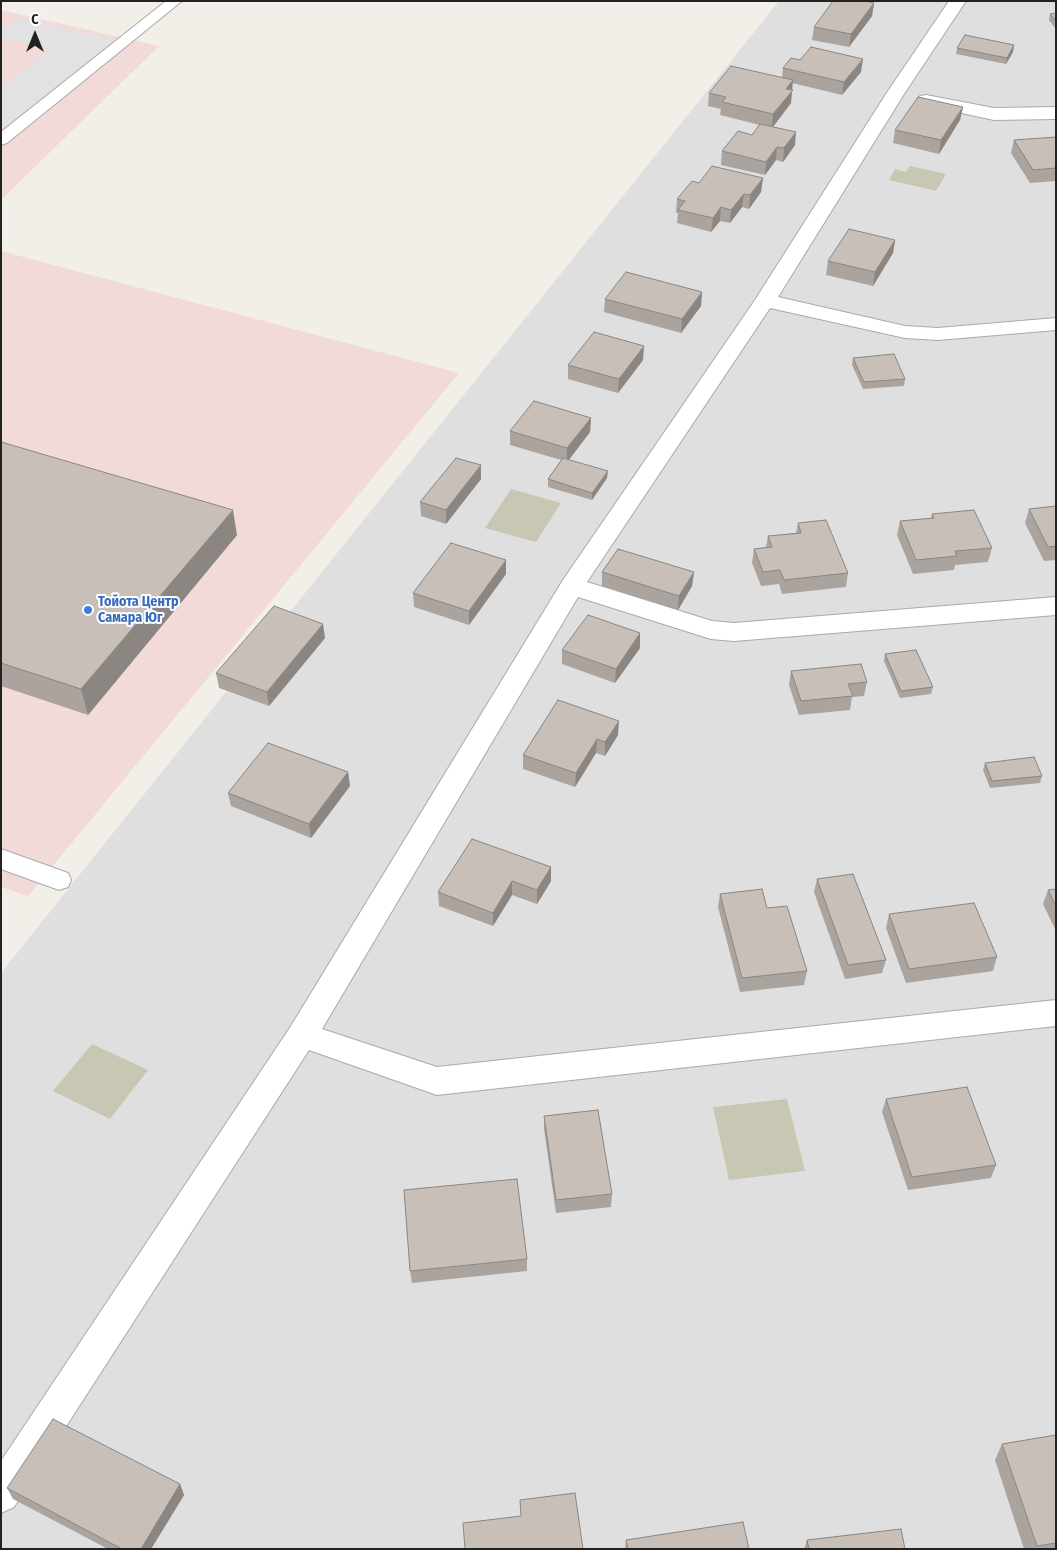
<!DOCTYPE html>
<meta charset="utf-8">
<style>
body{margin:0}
#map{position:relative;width:1057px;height:1550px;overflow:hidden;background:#f2efe9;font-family:"Fira Sans Condensed",sans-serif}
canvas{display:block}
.frame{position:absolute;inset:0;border:2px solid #222;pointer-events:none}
.north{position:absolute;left:10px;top:10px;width:50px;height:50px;-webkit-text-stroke:4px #fff;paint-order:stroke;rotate:0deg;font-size:14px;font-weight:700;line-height:20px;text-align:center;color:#222}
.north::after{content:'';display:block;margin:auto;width:18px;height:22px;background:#222;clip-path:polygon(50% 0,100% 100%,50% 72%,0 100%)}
</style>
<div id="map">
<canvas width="1057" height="1550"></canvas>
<div class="frame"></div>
<div class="north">С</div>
</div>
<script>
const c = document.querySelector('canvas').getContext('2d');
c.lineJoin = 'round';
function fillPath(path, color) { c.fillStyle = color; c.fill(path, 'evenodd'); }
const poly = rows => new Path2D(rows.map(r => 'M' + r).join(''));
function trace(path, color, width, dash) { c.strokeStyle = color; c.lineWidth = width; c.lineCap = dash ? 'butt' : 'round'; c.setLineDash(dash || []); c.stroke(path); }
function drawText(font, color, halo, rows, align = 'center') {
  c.font = font + ' "Fira Sans Condensed",sans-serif'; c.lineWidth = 4; c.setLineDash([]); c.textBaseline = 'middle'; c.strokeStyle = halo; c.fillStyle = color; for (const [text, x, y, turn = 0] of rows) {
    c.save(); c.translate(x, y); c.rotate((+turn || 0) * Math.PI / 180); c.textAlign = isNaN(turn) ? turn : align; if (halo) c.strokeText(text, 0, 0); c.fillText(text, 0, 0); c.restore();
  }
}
fillPath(poly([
 [779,1,1056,1,1056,1549,1,1549,1,973]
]), '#e0dfdf');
fillPath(poly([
 [1,10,159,46,1,200],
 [1,251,459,373,28,896,1,887]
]), '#f2dad9');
fillPath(poly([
 [910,166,946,174,936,191,889,180,895,169,906,172],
 [511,489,561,503,536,542,485,528],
 [92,1044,148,1070,110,1119,53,1091],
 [787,1099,805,1171,729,1180,713,1107]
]), '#c7c7b4');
fillPath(poly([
 [18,18,115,40,1,129,1,87,52,49,1,37,1,30]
]), '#e2e2e2');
const lane = poly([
 [166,1,182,1,7,143,1,145,1,132,166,1],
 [1,849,68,873,71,880,68,887,59,890,1,869,1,849]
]);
const street = poly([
 [949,1,966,1,904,94,778,297,905,326,938,328,1056,318,1056,330,938,340,905,338,770,308,587,582,712,621,734,623,1056,597,1056,615,734,641,711,639,578,597,322,1029,437,1067,1056,1000,1056,1026,437,1095,309,1050,14,1507,1,1513,1,1461,291,1026,563,580,755,300,886,94,949,1],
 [926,95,994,108,1056,107,1056,119,994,120,920,104,917,100,920,96,926,95]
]);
trace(lane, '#a9a9a9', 2);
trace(street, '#a9a9a9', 2);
fillPath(lane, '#fff');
fillPath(street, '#fff');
fillPath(poly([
 [874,3,872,16,849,47,812,40,814,27],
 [1056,13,1056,28,1055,28,1049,20,1050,14],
 [1014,45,1013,52,1006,64,956,54,957,48],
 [783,68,861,72,842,95,792,83,791,103,773,127,795,145,783,162,776,160,765,175,721,165,722,151,752,135,760,125,720,115,721,109,708,106,709,93,782,78],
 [963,107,960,120,939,154,893,143,895,130],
 [1056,137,1056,181,1030,183,1011,153,1014,140],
 [763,178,761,192,749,209,742,207,730,223,720,221,711,232,677,223,678,213,676,213,677,199,699,183],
 [895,240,893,253,873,286,826,275,828,261],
 [702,292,701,306,681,333,604,312,605,299],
 [853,358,905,379,904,386,863,389,852,365],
 [643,360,618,393,568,379,568,365],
 [591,418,590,432,569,460,607,478,592,500,548,487,548,479,561,460,510,445,510,431],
 [1,442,237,535,88,715,1,686],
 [481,465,481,479,446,524,421,516,420,502],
 [1056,506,1056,560,1044,561,1025,523,1029,509],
 [932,514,992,548,988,562,955,565,954,570,913,574,897,535,900,521,931,518],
 [798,523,848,573,846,587,782,594,779,584,761,586,752,563,754,549,766,547,768,536,796,533],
 [602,572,694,572,692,586,678,610,602,586],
 [506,574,469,625,414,607,413,593],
 [640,633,640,648,615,683,562,664,562,650],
 [325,638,269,706,219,688,216,673],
 [885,654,933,687,931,694,900,698,884,661],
 [791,671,867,682,864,696,852,697,850,710,799,715,789,685],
 [618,735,605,756,596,753,575,787,523,769,523,755],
 [985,763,1042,776,1040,783,990,788,983,770],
 [348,772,350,786,311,838,231,806,228,793],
 [551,867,551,881,537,904,512,895,493,926,439,906,438,892],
 [817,879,886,960,882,973,845,979,814,892],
 [1056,889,1056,931,1043,904,1048,890],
 [720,894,767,908,807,971,804,985,740,992,718,907],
 [889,914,997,957,993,971,906,983,886,928],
 [886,1099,996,1165,991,1178,908,1190,882,1112],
 [544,1116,612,1194,611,1207,556,1213,544,1129],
 [527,1259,527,1271,412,1283,410,1271],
 [1056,1435,1056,1549,1024,1549,995,1460,1002,1444],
 [180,1484,184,1495,151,1549,108,1549,13,1499,7,1488],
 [626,1540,749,1549,625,1549],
 [807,1540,905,1549,804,1549]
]), '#aba49e');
fillPath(poly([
 [874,3,872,16,849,47,851,34],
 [1014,45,1013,52,1006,64,1007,58],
 [863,59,861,72,842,95,844,82],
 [793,80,791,103,772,128,773,114,786,89],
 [963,107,960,120,939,154,941,140],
 [796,132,795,145,783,162,784,148],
 [777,147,776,160,765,175,766,162],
 [763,178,761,192,749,209,750,195],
 [744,194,742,207,730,223,731,210],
 [721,207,720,221,711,232,713,218],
 [895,240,893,253,873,286,875,272],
 [702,292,701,306,681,333,682,319],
 [644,346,643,360,618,393,619,379],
 [591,418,590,432,567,462,567,448],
 [481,465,481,479,446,524,446,510],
 [608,471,607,478,592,500,592,493],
 [233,510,237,535,88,715,81,689],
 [506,560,506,574,469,625,469,611],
 [694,572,692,586,678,610,679,596],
 [323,624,325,638,269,706,267,692],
 [640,633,640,648,615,683,616,669],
 [619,721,618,735,605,756,605,742],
 [597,739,596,753,575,787,576,773],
 [348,772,350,786,311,838,309,824],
 [551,867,551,881,537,904,537,890],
 [512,881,512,895,493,926,493,913],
 [180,1484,184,1495,151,1549,141,1549]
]), '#8b8681');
const building = poly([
 [833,1,865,1,874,3,851,34,814,27,833,1],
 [1056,13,1056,21,1050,14,1056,13],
 [965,35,1014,45,1007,58,957,48,965,35],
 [811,47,863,59,844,82,783,68,791,58,800,60,811,47],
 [731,66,793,80,786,89,793,90,773,114,722,102,726,97,709,93,731,66],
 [918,97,963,107,941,140,895,130,918,97],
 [760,124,796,132,784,148,777,147,766,162,722,151,738,131,752,135,760,124],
 [1056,137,1056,168,1033,170,1014,140,1056,137],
 [712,166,763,178,750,195,744,194,731,210,721,207,713,218,678,210,685,201,677,199,692,181,699,183,712,166],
 [849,229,895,240,875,272,828,261,849,229],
 [626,272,702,292,682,319,605,299,626,272],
 [594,332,644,346,619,379,568,365,594,332],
 [894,354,905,379,864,382,853,358,894,354],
 [534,401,591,418,567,448,510,431,534,401],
 [1,442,233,510,81,689,1,663,1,442],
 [456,458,481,465,446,510,420,502,456,458],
 [563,458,608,471,592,493,548,479,563,458],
 [1056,506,1056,546,1048,547,1029,509,1056,506],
 [974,510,992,548,955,551,957,556,916,560,900,521,934,518,932,514,974,510],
 [826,520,848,573,784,580,780,570,763,572,754,549,772,547,768,536,801,533,798,523,826,520],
 [451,543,506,560,469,611,413,593,451,543],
 [618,549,694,572,679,596,602,572,618,549],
 [274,606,323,624,267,692,216,673,274,606],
 [588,615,640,633,616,669,562,650,588,615],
 [916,650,933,687,901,691,885,654,916,650],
 [861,664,867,682,848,684,853,696,801,701,791,671,861,664],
 [558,700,619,721,605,742,597,739,576,773,523,755,558,700],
 [268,743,348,772,309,824,228,793,268,743],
 [1034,757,1042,776,992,781,985,763,1034,757],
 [472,839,551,867,537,890,512,881,493,913,438,892,472,839],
 [853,874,886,960,848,965,817,879,853,874],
 [762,889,767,908,787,906,807,971,742,978,720,894,762,889],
 [1056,889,1056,906,1048,890,1056,889],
 [974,903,997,957,909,969,889,914,974,903],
 [967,1087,996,1165,912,1177,886,1099,967,1087],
 [598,1110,612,1194,556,1200,544,1116,598,1110],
 [517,1179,527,1259,410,1271,404,1190,517,1179],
 [53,1419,180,1484,141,1549,122,1549,7,1488,53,1419],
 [1056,1435,1056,1543,1037,1546,1002,1444,1056,1435],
 [575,1493,583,1549,465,1549,463,1523,521,1516,520,1500,575,1493],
 [743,1522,749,1549,628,1549,626,1540,743,1522],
 [901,1529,905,1549,809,1549,807,1540,901,1529]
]);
fillPath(building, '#c7bfb8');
trace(building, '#8b8681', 1);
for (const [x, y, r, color] of [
 [88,610,5,"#3f7fe0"]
]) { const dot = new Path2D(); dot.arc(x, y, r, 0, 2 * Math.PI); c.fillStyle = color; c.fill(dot); trace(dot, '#fff', 2); }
drawText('bold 14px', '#366cbe', '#fff', [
 ["Тойота Центр",98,602],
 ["Самара Юг",98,618]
], 'left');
</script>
